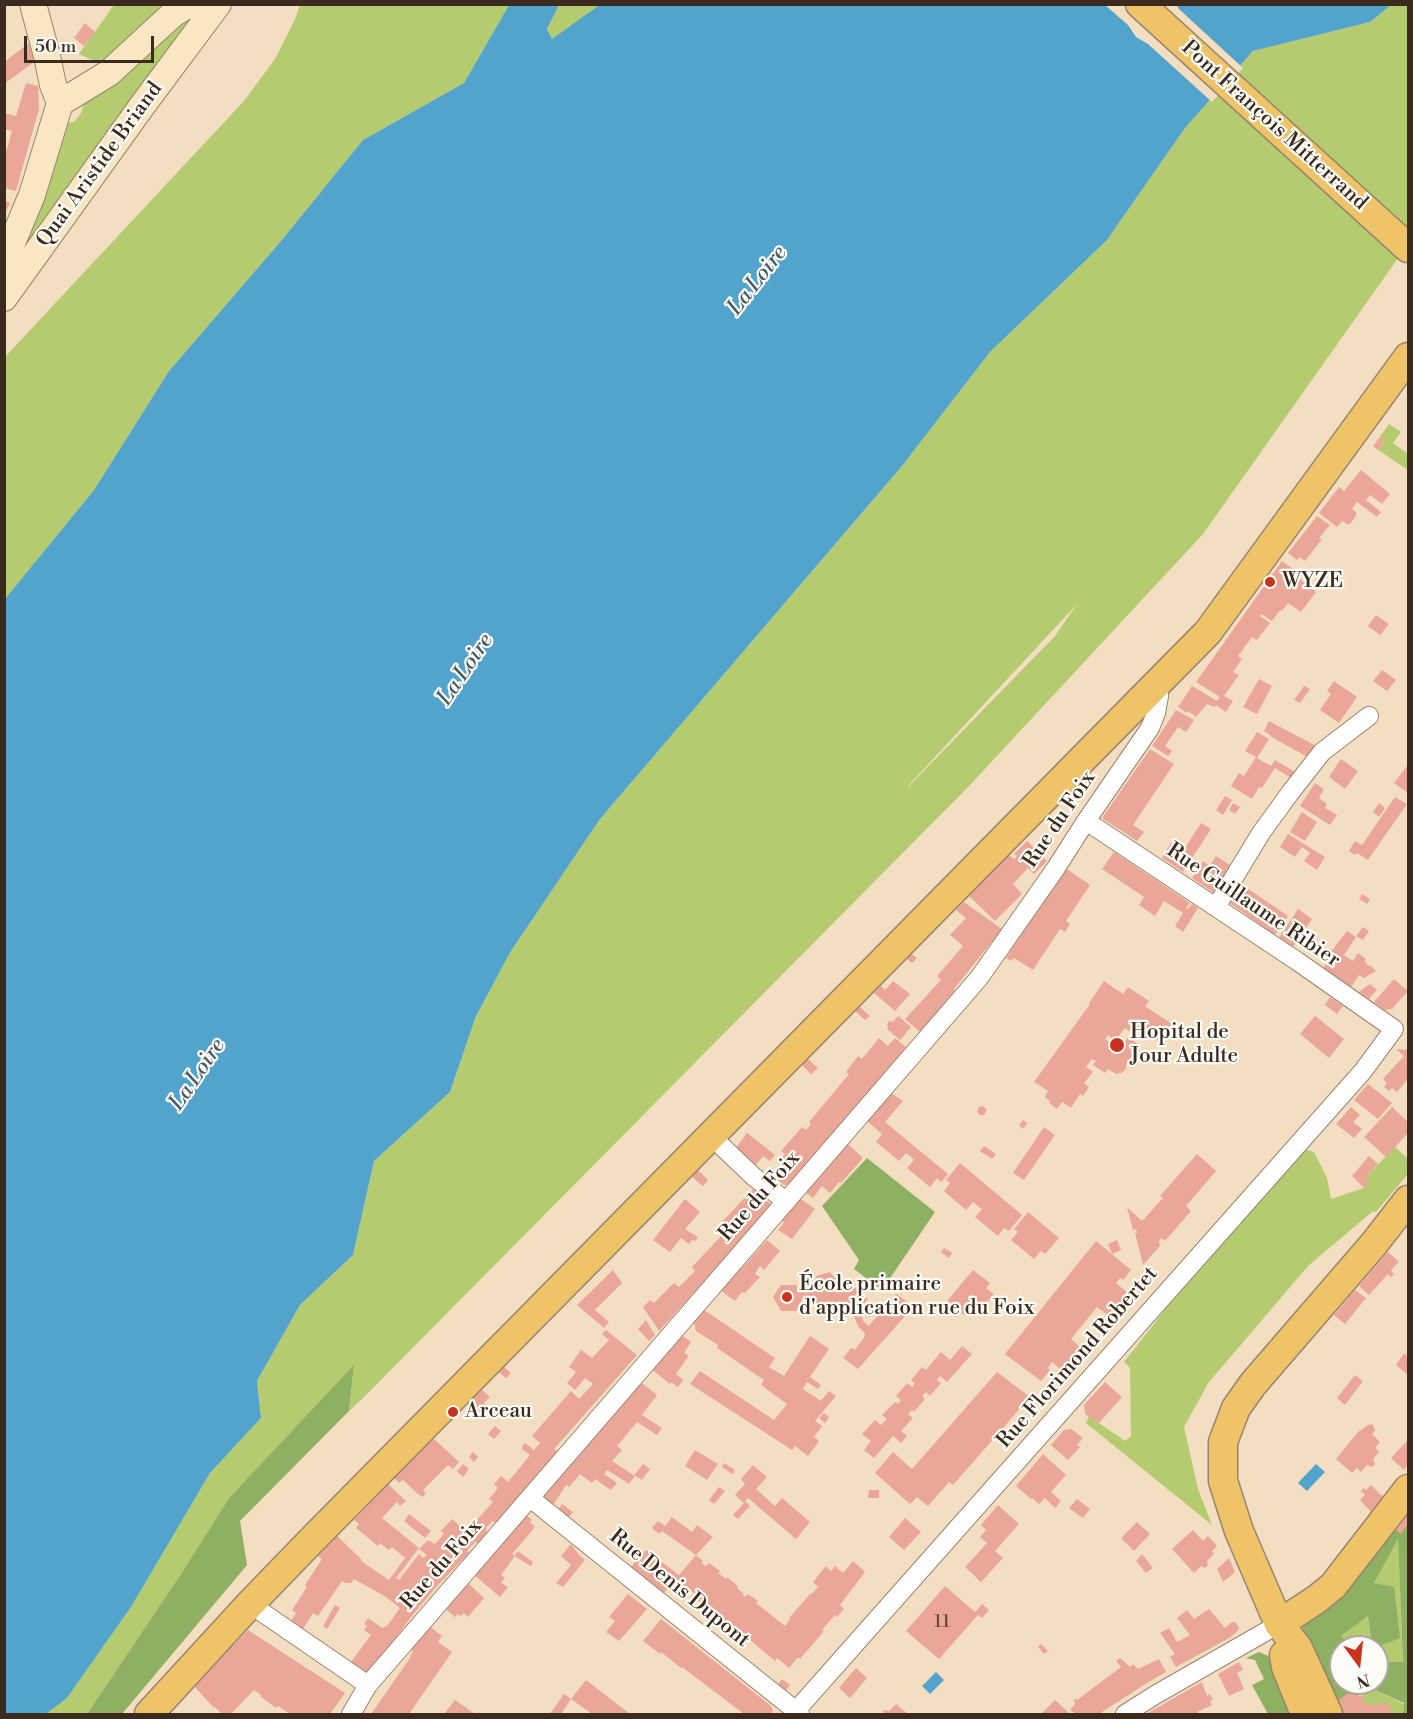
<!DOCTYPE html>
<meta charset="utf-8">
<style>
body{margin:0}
#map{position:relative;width:1413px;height:1719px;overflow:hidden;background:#f4dec1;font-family:"Libre Bodoni",serif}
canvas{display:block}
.frame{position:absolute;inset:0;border:6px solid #3b2a1e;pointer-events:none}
.north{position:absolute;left:1329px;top:1635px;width:60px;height:60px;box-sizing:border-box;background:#fdfcf7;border:2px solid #afa8a0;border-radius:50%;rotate:165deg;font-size:16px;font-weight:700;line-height:24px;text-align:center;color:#3b2a1e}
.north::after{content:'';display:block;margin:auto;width:21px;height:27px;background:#c8321e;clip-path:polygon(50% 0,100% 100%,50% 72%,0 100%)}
.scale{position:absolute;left:24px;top:36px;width:130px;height:27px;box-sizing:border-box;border:3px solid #3b2a1e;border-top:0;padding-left:8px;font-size:18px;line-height:21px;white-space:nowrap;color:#3b2a1e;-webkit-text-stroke:4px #fdfcf7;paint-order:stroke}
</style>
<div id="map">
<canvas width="1413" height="1719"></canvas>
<div class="frame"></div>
<div class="north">N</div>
<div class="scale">50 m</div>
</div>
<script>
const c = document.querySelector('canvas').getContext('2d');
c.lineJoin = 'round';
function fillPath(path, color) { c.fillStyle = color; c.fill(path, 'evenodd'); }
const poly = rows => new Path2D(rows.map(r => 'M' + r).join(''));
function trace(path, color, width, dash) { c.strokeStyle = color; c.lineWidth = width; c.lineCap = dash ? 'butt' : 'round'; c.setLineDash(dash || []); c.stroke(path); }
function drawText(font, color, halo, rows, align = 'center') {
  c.font = font + ' "Libre Bodoni",serif'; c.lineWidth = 4.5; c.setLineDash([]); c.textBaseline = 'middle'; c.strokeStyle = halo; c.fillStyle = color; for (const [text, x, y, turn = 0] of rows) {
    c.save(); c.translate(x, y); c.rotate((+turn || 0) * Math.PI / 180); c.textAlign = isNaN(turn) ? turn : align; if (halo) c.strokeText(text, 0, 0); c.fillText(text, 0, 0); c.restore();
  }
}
fillPath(poly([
 [114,5,163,5,101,64,79,54],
 [300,5,509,5,464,83,363,140,281,241,169,371,94,490,5,599,5,357,244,101,275,59,295,19],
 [559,5,601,5,552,39,547,29],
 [1391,5,1408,5,1408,244,1203,534,970,785,363,1398,349,1411,354,1366,229,1498,181,1574,87,1714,46,1714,67,1698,131,1607,210,1473,261,1418,257,1381,300,1305,353,1255,374,1161,450,1092,476,1016,511,951,600,819,902,466,990,352,1107,240,1185,128,1253,51,1370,22],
 [1077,604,1055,636,908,787,908,786],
 [190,16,193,24,24,255,19,251,68,123,75,121,81,113,86,99],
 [1389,424,1401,432,1393,443,1408,454,1408,470,1378,450,1385,440,1380,437],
 [1395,1147,1408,1159,1408,1174,1376,1212,1373,1211,1308,1266,1209,1382,1184,1427,1198,1489,1212,1525,1086,1423,1089,1416,1125,1441,1131,1436,1130,1368,1124,1362,1179,1292,1297,1157,1307,1150,1314,1152,1327,1178,1331,1199,1364,1188,1369,1182,1365,1178],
 [1398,1538,1403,1662,1377,1661,1377,1647,1400,1637,1374,1583],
 [1368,1616,1372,1647,1347,1647,1342,1634],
 [1364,1683,1375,1683,1377,1691,1404,1704,1403,1714,1353,1714,1366,1689]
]), '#b4cb6f');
fillPath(poly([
 [867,1158,935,1212,882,1290,854,1269,859,1260,822,1206],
 [354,1365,349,1411,240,1521,247,1565,122,1714,87,1714,181,1574,229,1498],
 [1408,1508,1408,1714,1403,1714,1404,1703,1377,1691,1375,1683,1377,1683,1377,1661,1403,1662,1398,1539,1374,1583,1394,1587,1400,1638,1377,1647,1372,1647,1368,1616,1342,1635,1347,1647,1341,1647,1341,1683,1364,1683,1368,1692,1337,1702,1302,1629,1305,1621,1343,1597],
 [1259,1652,1268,1656,1294,1714,1268,1714,1252,1685,1264,1679,1255,1660,1246,1658]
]), '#8faf62');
fillPath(poly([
 [601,4,1391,5,1370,22,1253,51,1185,128,1107,240,990,352,902,466,600,819,511,951,476,1016,450,1092,374,1161,353,1255,300,1305,257,1381,261,1418,210,1473,131,1607,67,1698,46,1714,5,1714,5,599,94,490,169,371,281,241,363,140,464,83,509,5,559,5,547,29,552,39],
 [1316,1464,1325,1472,1307,1491,1298,1483],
 [936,1672,944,1680,930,1694,922,1686]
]), '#53a4cd');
fillPath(poly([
 [1105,5,1176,5,1180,10,1243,68,1212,102,1148,44,1136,37,1128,25]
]), '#f4dec1');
fillPath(poly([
 [85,23,95,32,84,46,74,38],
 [29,43,34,62,4,84,4,62],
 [26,83,38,86,39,109,16,191,4,188,4,159,12,131,4,129,4,113,16,116],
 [4,200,10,203,4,215],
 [1380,437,1385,440,1378,450,1373,446],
 [1361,470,1390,494,1382,504,1370,495,1366,500,1381,512,1377,517,1357,502,1352,509,1356,512,1356,516,1350,524,1347,524,1342,521,1337,527,1319,513,1339,487,1344,491],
 [1317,516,1330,525,1319,538,1322,539,1305,561,1300,557,1297,560,1288,553],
 [1282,561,1297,572,1291,580,1296,584,1300,579,1316,592,1301,612,1288,603,1282,611,1280,610,1272,621,1261,614,1260,616,1270,623,1257,640,1252,637,1238,656,1242,659,1233,672,1239,675,1224,696,1233,701,1226,712,1216,705,1215,707,1207,704,1196,717,1188,711,1187,713,1178,707,1192,686,1217,701,1220,697,1196,682],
 [1376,615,1389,624,1380,635,1368,626],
 [1382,670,1396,680,1387,691,1373,681],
 [1259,679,1272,686,1257,714,1243,707],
 [1334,681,1357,697,1339,723,1320,710,1331,694,1327,691],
 [1304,686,1310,689,1300,703,1294,700],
 [1176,710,1194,720,1186,732,1178,727,1165,746,1172,751,1168,756,1152,746],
 [1269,721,1320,748,1311,759,1270,736,1270,735,1264,731],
 [1257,732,1269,739,1257,758,1271,766,1275,760,1295,772,1291,778,1275,768,1262,788,1259,787,1252,799,1231,786,1239,773,1244,776,1256,757,1245,751],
 [1150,749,1174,764,1133,825,1144,832,1137,841,1102,818],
 [1341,759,1358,771,1345,789,1329,777],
 [1407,766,1408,767,1408,793,1394,783],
 [1315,783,1324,789,1319,798,1327,804,1325,808,1337,815,1330,825,1300,806],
 [1225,796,1232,800,1223,815,1216,810],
 [1395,797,1407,804,1368,860,1357,853,1355,855,1349,851,1355,841,1362,845],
 [1233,803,1240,807,1235,814,1229,810],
 [1379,803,1385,808,1379,817,1373,812],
 [1302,812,1317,822,1305,841,1290,832],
 [1201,823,1211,829,1183,872,1162,858,1171,843,1183,851],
 [1288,834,1325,857,1317,870,1304,861,1310,853,1302,847,1295,857,1280,847],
 [1027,841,1047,861,1034,874,1028,868,1013,884,1022,894,995,921,969,896,1009,855,1014,859,1017,856,1014,854],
 [1114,852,1190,903,1186,908,1188,909,1192,904,1198,908,1183,932,1175,926,1183,913,1164,901,1155,916,1139,905,1144,897,1102,869],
 [1216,856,1233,867,1217,895,1192,878,1203,861,1210,866],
 [1067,869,1090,885,1066,921,1070,924,1065,932,1060,929,1033,970,1014,958,1011,961,1006,958,1049,891,1051,892],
 [1238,882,1288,916,1275,935,1227,901],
 [1362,894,1370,899,1367,904,1359,899],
 [964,902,1002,929,954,989,957,992,920,1032,905,1019,941,980,937,976,963,946,950,935,966,918,956,910],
 [1298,909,1312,919,1293,947,1279,938],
 [1363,927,1369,931,1363,940,1356,936],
 [1347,931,1356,937,1344,955,1353,961,1358,953,1366,959,1364,961,1367,963,1366,965,1371,966,1376,971,1364,978,1359,975,1351,987,1323,968,1330,958,1327,957],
 [912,954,917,958,912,963,907,959],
 [1394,979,1408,991,1392,1009,1385,1010,1374,1002],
 [893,981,910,994,895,1011,874,993,881,986,885,990],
 [1104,981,1123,994,1128,987,1149,1001,1145,1006,1172,1024,1160,1042,1134,1025,1129,1031,1125,1028,1115,1041,1108,1035,1105,1039,1120,1049,1128,1037,1140,1045,1127,1063,1125,1070,1121,1073,1116,1074,1108,1069,1105,1073,1093,1065,1096,1061,1092,1059,1086,1067,1093,1072,1084,1083,1089,1087,1083,1096,1080,1094,1071,1108,1062,1102,1057,1109,1049,1103,1050,1101,1045,1097,1048,1091,1034,1082,1090,1004,1089,1003],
 [1370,984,1377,990,1369,999,1359,992],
 [1330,997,1343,1006,1337,1014,1325,1005],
 [860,1007,870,1016,865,1020,855,1011],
 [898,1016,911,1027,900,1040,887,1029,888,1027,887,1024,889,1021,893,1022],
 [1315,1016,1344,1039,1329,1058,1300,1034],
 [879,1038,888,1046,895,1038,906,1047,791,1184,784,1185,777,1180,779,1177,781,1178,789,1169,780,1160,785,1154,781,1151,802,1127,806,1130,811,1124,809,1122,849,1074,846,1072,858,1056,862,1059],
 [1396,1049,1408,1050,1408,1079,1397,1092,1392,1088,1389,1091,1384,1087,1387,1083,1383,1079,1404,1056],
 [808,1059,818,1068,811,1074,802,1065],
 [1368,1084,1392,1103,1378,1119,1354,1100],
 [891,1093,903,1101,885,1122,948,1174,941,1182,937,1178,930,1187,907,1168,914,1160,910,1156,906,1153,899,1161,876,1142,882,1134,867,1121],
 [983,1106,987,1110,984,1115,980,1115,977,1112,979,1107],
 [1351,1107,1360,1115,1353,1122,1362,1129,1354,1138,1336,1124],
 [1392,1107,1408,1122,1408,1133,1386,1157,1364,1137],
 [1023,1120,1027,1123,1023,1129,1019,1125],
 [1044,1127,1055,1135,1024,1180,1013,1173],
 [747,1133,775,1155,770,1161,763,1156,756,1165,735,1149],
 [848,1144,863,1158,841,1183,839,1182,830,1193,822,1186,813,1198,806,1193],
 [984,1146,996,1154,992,1159,980,1151],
 [1197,1154,1216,1171,1186,1206,1191,1211,1165,1241,1161,1238,1159,1241,1160,1246,1143,1265,1135,1233,1137,1233,1136,1229,1133,1230,1127,1207,1142,1221,1163,1198,1160,1196],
 [1369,1156,1378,1164,1365,1178,1370,1182,1364,1188,1352,1176],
 [960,1163,1022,1215,1009,1231,1004,1228,998,1236,975,1217,982,1209,973,1202,966,1210,944,1191,950,1183,946,1180],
 [698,1170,708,1180,703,1186,692,1177],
 [753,1189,773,1206,659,1331,643,1307,650,1300,654,1303,674,1283,679,1287,695,1271,692,1267,724,1233,717,1227],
 [685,1199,700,1212,686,1228,686,1230,698,1237,695,1241,692,1240,689,1244,681,1238,670,1252,653,1240],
 [801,1199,815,1209,792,1239,778,1230,784,1222,782,1220],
 [1028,1212,1059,1238,1045,1254,1041,1251,1034,1259,1011,1240,1018,1232,1014,1229],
 [767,1240,780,1251,764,1270,760,1266,755,1274,760,1277,745,1293,742,1292,735,1301,720,1290,726,1281,744,1266],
 [1117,1240,1121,1250,1112,1254,1108,1244],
 [1096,1241,1131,1270,1123,1280,1120,1278,1116,1283,1128,1293,1109,1316,1097,1307,1071,1339,1082,1349,1064,1372,1052,1362,1048,1368,1050,1370,1041,1381,1005,1354],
 [944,1248,952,1253,949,1258,941,1252],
 [1388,1252,1399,1262,1391,1270,1394,1275,1390,1277,1388,1274,1369,1295,1359,1286],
 [613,1270,622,1283,595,1310,609,1322,604,1328,577,1305],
 [973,1270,990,1283,986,1288,994,1294,975,1317,967,1310,964,1315,947,1301],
 [830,1272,839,1283,855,1288,868,1299,859,1309,864,1322,869,1326,896,1294,914,1306,858,1369,843,1358,851,1348,855,1350,865,1336,864,1332,859,1328,854,1317,848,1307,843,1304,833,1303,821,1308,810,1297,803,1298,796,1311,781,1311,773,1297,781,1285,796,1285,799,1291,813,1290,816,1276],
 [1355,1290,1366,1298,1345,1324,1334,1315],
 [704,1310,775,1358,769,1367,784,1376,810,1336,829,1349,810,1377,821,1385,818,1389,807,1382,803,1389,821,1401,829,1391,836,1396,815,1421,822,1426,814,1437,819,1441,808,1456,795,1446,792,1450,690,1384,700,1371,774,1420,787,1404,761,1385,764,1380,717,1348,718,1345,696,1331,694,1322],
 [646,1320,655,1335,649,1341,638,1329],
 [606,1330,637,1355,554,1449,558,1452,497,1523,492,1521,486,1528,487,1533,478,1544,475,1542,467,1551,469,1553,437,1586,411,1617,373,1669,365,1672,351,1662,371,1635,364,1630,367,1626,364,1624,368,1618,382,1628,387,1626,400,1608,386,1597,354,1579,351,1583,345,1583,342,1581,318,1616,313,1613,303,1629,291,1621,296,1613,292,1610,307,1587,305,1585,322,1559,318,1556,337,1536,362,1560,361,1561,389,1580,405,1558,392,1547,389,1550,380,1543,378,1546,356,1528,359,1524,354,1520,388,1484,406,1501,400,1506,397,1502,382,1518,419,1548,396,1578,399,1580,419,1554,423,1558,427,1555,419,1549,428,1540,435,1544,444,1534,441,1531,452,1519,466,1532,493,1502,489,1499,498,1488,494,1484,501,1476,508,1482,530,1455,521,1448,525,1443,534,1450,540,1443,532,1436,571,1391,579,1399,593,1384,585,1378,575,1390,567,1383,576,1372,569,1367,581,1350,592,1358,609,1340,602,1334],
 [677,1332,691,1342,684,1353,687,1354,688,1357,676,1374,683,1380,678,1387,671,1382,670,1384,650,1368],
 [962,1346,972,1354,947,1382,940,1376,937,1380,941,1383,930,1396,926,1392,922,1396,925,1399,914,1412,912,1410,908,1414,913,1418,901,1431,907,1436,901,1443,893,1436,874,1458,864,1450,871,1441,862,1434,875,1420,881,1425,887,1419,882,1415,895,1402,898,1404,901,1400,896,1396,907,1383,912,1387,915,1383,911,1380,922,1367,926,1370,941,1352,950,1360],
 [1404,1353,1408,1357,1408,1375,1396,1365],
 [504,1367,511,1373,506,1378,499,1372],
 [997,1372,1030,1397,953,1485,949,1482,928,1506,917,1497,910,1504,875,1473,893,1452,912,1469],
 [1355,1375,1363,1381,1345,1405,1337,1398],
 [639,1381,657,1395,642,1415,662,1428,657,1435,637,1422,617,1446,622,1450,612,1461,635,1476,629,1484,607,1470,604,1474,617,1483,611,1490,595,1479,592,1483,580,1474,569,1487,566,1485,552,1507,543,1500,542,1492],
 [1105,1382,1122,1397,1099,1423,1085,1414,1084,1405],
 [480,1388,490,1397,484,1403,487,1406,480,1413,467,1402],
 [824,1413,829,1417,825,1423,819,1418],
 [1372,1424,1374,1427,1375,1431,1372,1434,1380,1442,1375,1448,1379,1452,1373,1459,1375,1464,1372,1467,1367,1465,1361,1472,1357,1468,1352,1473,1336,1459,1358,1432,1368,1425],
 [495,1426,501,1431,494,1439,488,1434],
 [1071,1429,1083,1438,1077,1445,1080,1447,1068,1460,1051,1445,1064,1430],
 [434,1439,459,1462,453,1469,448,1465,423,1490,426,1493,423,1497,418,1494,403,1480,399,1483,394,1478,428,1442,429,1443],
 [1408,1440,1408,1464,1404,1470,1391,1458],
 [695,1450,718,1464,707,1480,685,1466],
 [473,1452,478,1457,474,1462,469,1457],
 [1043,1454,1066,1475,1051,1492,1061,1501,1055,1508,1045,1498,1039,1504,1032,1498,1031,1499,1016,1486],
 [724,1463,735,1470,732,1474,722,1467],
 [463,1464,469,1469,463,1477,457,1471],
 [643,1464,650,1469,642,1480,634,1475],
 [753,1465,767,1477,756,1489,775,1506,782,1498,810,1522,796,1539,748,1498,745,1501,750,1506,738,1519,733,1515,744,1503,735,1495,745,1484,741,1479],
 [1371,1485,1383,1497,1372,1513,1360,1500,1365,1495,1361,1491,1364,1488,1366,1490],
 [719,1487,725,1491,714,1504,709,1500],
 [869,1490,879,1490,879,1498,868,1498],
 [1077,1499,1090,1509,1083,1518,1069,1508],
 [562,1504,573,1512,567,1519,557,1511],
 [998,1505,1019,1524,995,1551,1003,1558,981,1582,965,1567,987,1543,980,1537,986,1530,981,1525],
 [1408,1508,1408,1524,1401,1534,1393,1528],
 [524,1513,532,1520,530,1522,535,1527,512,1554,515,1556,501,1575,505,1578,501,1583,508,1587,500,1597,472,1573],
 [409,1514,431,1531,425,1538,404,1521],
 [672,1517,692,1532,697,1525,713,1537,696,1555,662,1531,659,1534,652,1528,658,1521,665,1526],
 [905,1518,921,1532,904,1550,889,1537],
 [1137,1522,1150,1534,1134,1551,1121,1538],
 [1193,1530,1203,1541,1208,1536,1217,1546,1212,1551,1214,1554,1207,1561,1208,1565,1205,1568,1201,1566,1194,1573,1172,1549],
 [571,1544,579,1555,585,1560,563,1587,556,1583,571,1565,561,1556],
 [646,1550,679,1575,696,1555,703,1561,701,1563,706,1566,709,1563,720,1571,718,1573,726,1579,727,1577,738,1586,737,1588,744,1594,743,1595,745,1597,748,1594,758,1601,756,1603,785,1626,790,1619,789,1618,811,1593,812,1594,818,1587,813,1582,826,1566,831,1571,835,1566,843,1573,853,1561,865,1572,840,1605,844,1609,837,1617,835,1615,822,1630,824,1631,800,1659,798,1657,789,1668,777,1658,775,1661,749,1639,748,1640,734,1629,735,1628,727,1621,726,1623,697,1600,699,1597,690,1590,688,1593,674,1581,663,1594,630,1568],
 [518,1551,533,1562,531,1566,514,1556],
 [1142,1554,1153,1568,1146,1573,1136,1561],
 [1229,1558,1235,1572,1223,1582,1217,1569],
 [466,1581,484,1598,468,1617,463,1613,461,1616,458,1614,455,1617,443,1607],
 [945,1586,975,1612,982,1604,989,1610,982,1618,978,1615,939,1659,906,1631],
 [628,1594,647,1609,619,1641,606,1632,615,1621,609,1617],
 [335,1605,340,1608,327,1629,323,1626],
 [1209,1609,1225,1628,1232,1622,1235,1622,1239,1627,1238,1630,1231,1637,1176,1667,1170,1657,1175,1654,1160,1633,1169,1628,1177,1642,1190,1635,1177,1618,1187,1610,1194,1619],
 [661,1619,771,1706,773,1710,772,1714,744,1714,682,1667,681,1668,661,1652,660,1654,643,1641],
 [428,1625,442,1636,438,1642,452,1652,409,1714,371,1714,408,1661,413,1651,411,1650],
 [248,1630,345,1693,330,1714,290,1714,278,1706,276,1708,260,1696,261,1695,254,1690,231,1714,222,1714,215,1707,214,1708,194,1686],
 [1041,1644,1048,1651,1044,1654,1038,1647],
 [1120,1658,1130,1667,1133,1664,1138,1669,1159,1659,1166,1672,1147,1683,1099,1714,1076,1714,1070,1710,1075,1704,1074,1700,1075,1698,1077,1700,1121,1667,1116,1661],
 [1239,1662,1243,1670,1237,1673,1244,1689,1229,1696,1218,1674],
 [856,1668,867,1678,850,1698,839,1688],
 [782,1679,790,1685,786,1690,778,1684],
 [586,1680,630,1714,592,1714,571,1699],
 [1202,1682,1207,1696,1210,1694,1213,1700,1210,1701,1212,1705,1197,1712,1198,1714,1146,1714],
 [1355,1692,1359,1696,1362,1695,1365,1705,1374,1703,1374,1706,1388,1702,1392,1714,1343,1714,1337,1702,1345,1695],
 [564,1694,571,1699,561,1714,550,1714],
 [455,1700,475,1714,444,1714],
 [1055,1700,1068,1712,1070,1714,1041,1714],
 [896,1704,908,1714,884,1714,883,1710,889,1711]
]), '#eaa798');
const street = poly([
 [1216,907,1261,833,1290,793,1322,752,1369,716],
 [711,1136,754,1177,786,1201],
 [530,1498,800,1714],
 [250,1604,368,1685],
 [351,1714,368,1685,979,978,1056,868,1086,821,1150,728,1156,713,1159,696,1159,683],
 [793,1714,1363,1071,1394,1029,1297,961,1086,821],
 [1125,1714,1155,1695,1279,1624]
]);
const secondary = poly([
 [33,4,47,56,53,85,60,103],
 [4,262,32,195,60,103,109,73,173,14,187,5,204,7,212,12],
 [4,298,142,106,218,4]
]);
const primary = poly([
 [1140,4,1408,248],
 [1279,1624,1317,1599,1333,1586,1408,1489],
 [1284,1655,1286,1667,1305,1714],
 [149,1714,250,1604,307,1545,1208,632,1408,357],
 [1328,1714,1298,1648,1279,1624,1239,1531,1223,1481,1223,1442,1236,1408,1253,1384,1373,1245,1408,1200]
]);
trace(street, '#988470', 20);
trace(secondary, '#988470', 28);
trace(primary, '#988470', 31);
trace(street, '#fff', 18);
trace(secondary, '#f9e7c3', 26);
trace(primary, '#efc469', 28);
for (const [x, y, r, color] of [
 [1270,582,6,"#c8321e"],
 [1117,1045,8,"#c8321e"],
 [787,1297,6,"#c8321e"],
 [453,1412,6,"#c8321e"]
]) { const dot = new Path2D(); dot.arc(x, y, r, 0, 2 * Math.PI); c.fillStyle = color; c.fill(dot); trace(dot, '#fdfcf7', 2); }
drawText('18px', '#67493c', null, [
 ["11",942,1623]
]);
drawText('21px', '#3b2a1e', '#fdfcf7', [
 ["Pont François Mitterrand",1274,126,42],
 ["Quai Aristide Briand",100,165,-54],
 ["Rue du Foix",1060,820,-56],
 ["Rue Guillaume Ribier",1253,906,34],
 ["Rue du Foix",760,1197,-49],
 ["Rue Florimond Robertet",1078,1358,-49],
 ["Rue du Foix",442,1565,-49],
 ["Rue Denis Dupont",679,1589,39]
]);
drawText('21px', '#3b2a1e', '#fdfcf7', [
 ["WYZE",1282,582],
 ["Hopital de",1130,1033],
 ["Jour Adulte",1130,1057],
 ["École primaire",799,1285],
 ["d'application rue du Foix",799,1309],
 ["Arceau",465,1412]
], 'left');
drawText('italic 22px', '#455b64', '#fdfcf7', [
 ["La Loire",758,281,-52],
 ["La Loire",466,670,-56],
 ["La Loire",198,1075,-56]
]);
</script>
